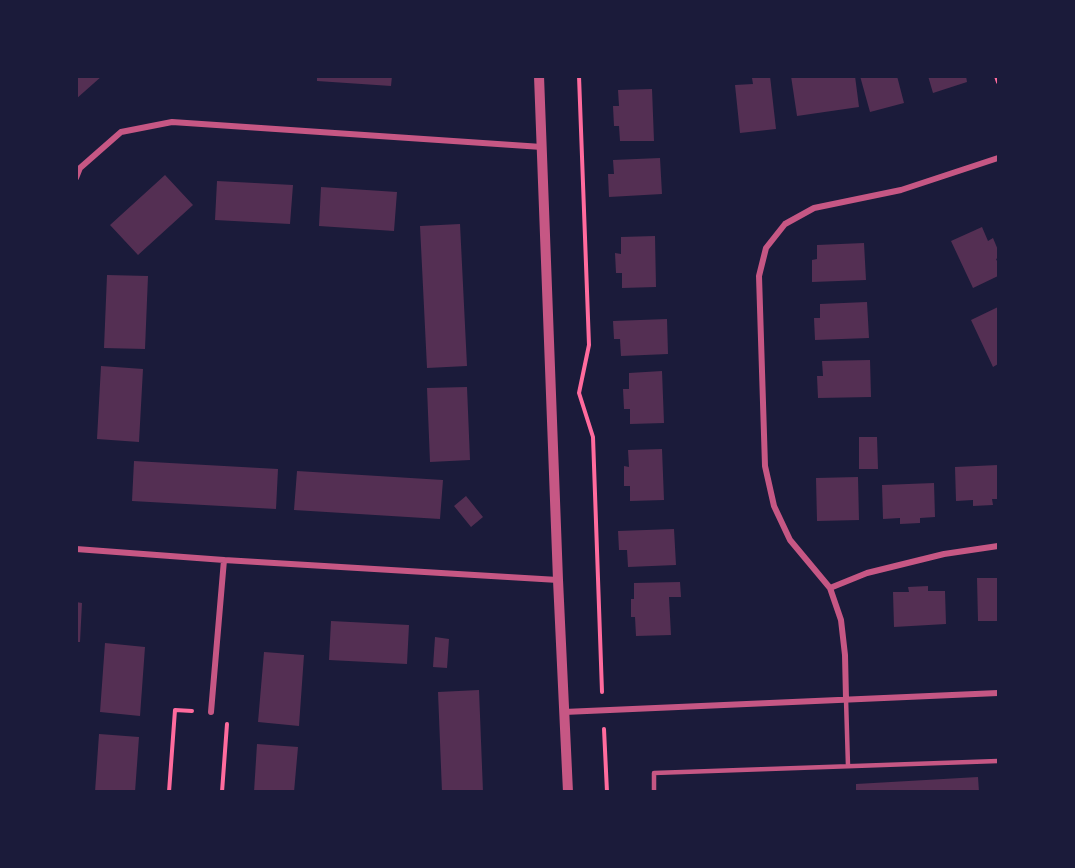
<!DOCTYPE html>
<style>
body{margin:0}
#map{position:relative;width:1075px;height:868px;overflow:hidden;background:#1b1b3a;font-family:Arial,sans-serif}
canvas{display:block}
.frame{position:absolute;inset:0;border:78px solid #1b1b3a;pointer-events:none}
</style>
<div id="map">
<canvas width="1075" height="868"></canvas>
<div class="frame"></div>
</div>
<script>
const c = document.querySelector('canvas').getContext('2d');
c.lineJoin = 'round';
function fillPath(path, color) { c.fillStyle = color; c.fill(path, 'evenodd'); }
const poly = rows => new Path2D(rows.map(r => 'M' + r).join(''));
function trace(path, color, width, dash) { c.strokeStyle = color; c.lineWidth = width; c.lineCap = dash ? 'butt' : 'round'; c.setLineDash(dash || []); c.stroke(path); }
fillPath(poly([
 [76,76,102,76,76,99],
 [317,76,392,76,391,86,317,81],
 [761,76,770,76,776,129,740,133,735,85,753,84,752,78],
 [791,76,855,76,859,107,797,116],
 [860,76,897,76,904,103,870,112],
 [928,76,966,76,967,82,933,93],
 [652,89,654,141,620,141,619,126,614,126,613,106,619,106,618,90],
 [660,158,662,194,609,197,608,174,614,174,613,160],
 [165,175,193,205,138,255,110,225],
 [217,181,293,185,290,224,215,220],
 [321,187,397,192,394,231,319,226],
 [460,224,467,366,427,368,420,226],
 [982,227,988,241,993,238,998,250,998,258,996,259,998,263,998,276,973,288,951,241],
 [655,236,656,287,622,288,622,273,616,273,615,253,621,254,621,237],
 [864,243,866,280,812,282,812,260,817,259,817,245],
 [107,275,148,276,145,349,104,348],
 [867,302,869,338,815,340,814,318,820,318,820,304],
 [998,307,998,364,993,367,971,320],
 [667,319,668,354,621,356,620,339,614,339,613,321],
 [870,360,871,397,818,398,817,376,823,376,822,361],
 [101,366,143,369,139,442,97,439],
 [662,371,664,423,630,424,630,409,624,409,623,389,629,389,629,373],
 [467,387,470,460,430,462,427,388],
 [859,437,877,437,878,469,859,469],
 [662,449,664,500,630,501,630,486,624,486,624,466,629,467,628,450],
 [134,461,278,469,276,509,132,501],
 [998,465,998,499,992,499,993,505,973,506,973,500,956,501,955,467],
 [297,471,443,480,440,519,294,510],
 [858,477,859,520,817,521,816,478],
 [934,483,935,517,920,518,920,523,900,524,900,518,883,519,882,485],
 [466,496,483,517,471,527,454,506],
 [674,529,676,565,628,567,627,550,619,550,618,531],
 [977,578,998,578,998,621,978,621],
 [680,582,681,597,669,597,671,635,636,636,635,617,631,617,631,599,634,599,634,583],
 [928,586,928,591,945,591,946,624,894,627,893,592,909,592,908,587],
 [76,602,82,603,80,642,76,642],
 [331,621,409,625,407,664,329,660],
 [435,637,449,639,447,668,433,667],
 [105,643,145,647,140,716,100,712],
 [264,652,304,655,299,726,258,722],
 [479,690,483,792,442,792,438,692],
 [99,734,139,737,135,792,95,792],
 [257,744,298,747,294,792,254,792],
 [978,777,979,792,856,792,856,784]
]), '#542f53');
trace(poly([
 [579,76,589,345,579,393,593,437,602,692],
 [996,76,998,82],
 [604,729,607,792],
 [169,792,175,710,192,711],
 [222,792,227,724]
]), '#ff6b9d', 4);
trace(poly([
 [846,699,848,766],
 [654,792,654,773,998,761]
]), '#c65784', 4.5);
trace(poly([
 [76,178,80,168,121,132,172,122,542,147],
 [76,549,224,560,558,580],
 [830,588,867,573,944,554,998,546],
 [846,699,845,655,841,620,830,588,790,540,774,506,765,466,759,276,766,248,785,224,814,208,901,190,998,158],
 [211,712,224,560],
 [564,712,998,693]
]), '#c65784', 6);
trace(poly([
 [539,76,558,580,568,792]
]), '#c65784', 10);
</script>
